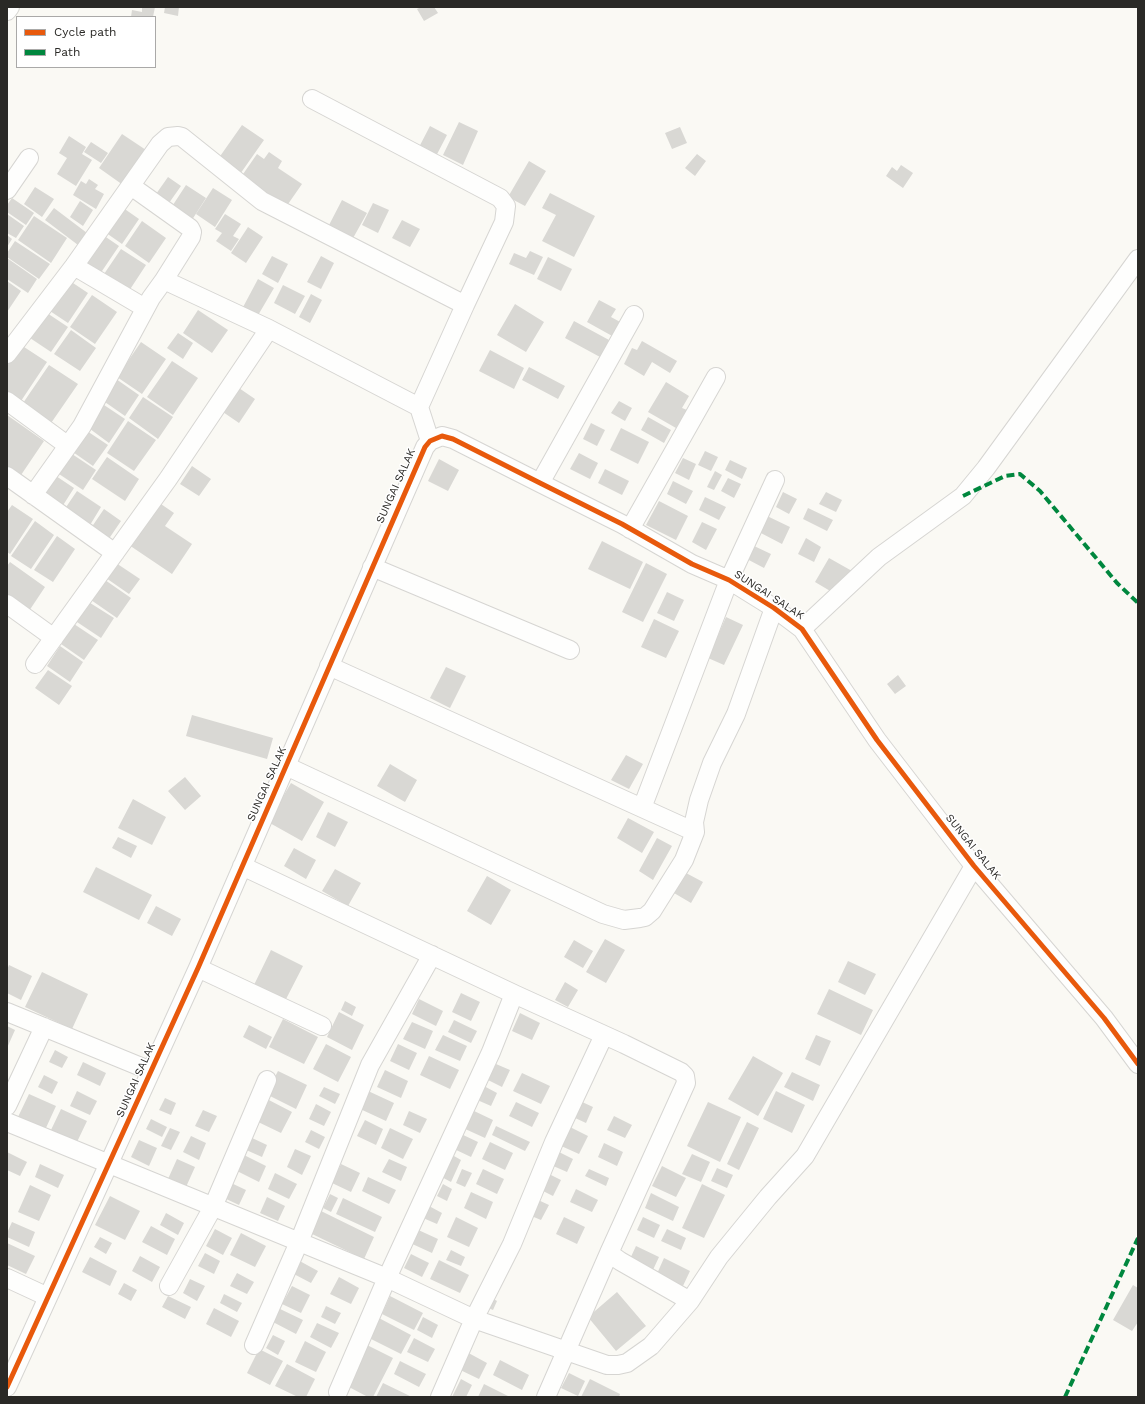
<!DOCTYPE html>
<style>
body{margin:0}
#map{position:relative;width:1145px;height:1404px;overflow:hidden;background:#faf9f4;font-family:"Work Sans",sans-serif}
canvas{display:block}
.frame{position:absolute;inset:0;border:8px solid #2a2926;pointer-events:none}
.legend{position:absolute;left:16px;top:16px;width:140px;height:52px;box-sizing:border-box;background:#fff;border:1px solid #aaa9a8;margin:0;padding:5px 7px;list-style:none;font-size:12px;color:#2a2926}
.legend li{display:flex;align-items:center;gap:8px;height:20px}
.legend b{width:20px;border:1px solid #aaa9a8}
</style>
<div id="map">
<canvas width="1145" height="1404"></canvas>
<div class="frame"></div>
<ul class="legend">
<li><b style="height:5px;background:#e8590c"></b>Cycle path</li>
<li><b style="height:5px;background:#00873e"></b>Path</li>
</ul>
</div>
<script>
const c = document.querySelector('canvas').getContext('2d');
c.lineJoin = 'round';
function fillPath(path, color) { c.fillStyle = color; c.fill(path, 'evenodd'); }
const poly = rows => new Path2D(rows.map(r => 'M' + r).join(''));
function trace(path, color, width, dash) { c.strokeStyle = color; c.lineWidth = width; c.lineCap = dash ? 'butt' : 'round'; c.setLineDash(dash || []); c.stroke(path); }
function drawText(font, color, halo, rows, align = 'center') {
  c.font = font + ' "Work Sans",sans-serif'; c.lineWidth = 3; c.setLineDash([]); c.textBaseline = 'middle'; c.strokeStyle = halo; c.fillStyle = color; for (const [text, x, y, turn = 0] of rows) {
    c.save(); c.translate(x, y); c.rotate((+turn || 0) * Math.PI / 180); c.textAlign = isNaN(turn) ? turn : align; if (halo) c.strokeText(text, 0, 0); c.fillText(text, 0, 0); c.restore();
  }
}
fillPath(poly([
 [142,7,155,7,153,17,131,17,132,10,142,12],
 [165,7,179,7,178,16,164,13],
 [421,7,434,7,438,13,424,21,417,9],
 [459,122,478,131,463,165,443,155],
 [242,125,264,140,238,177,216,162],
 [430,126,447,135,434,160,417,151],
 [680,127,687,143,672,149,665,133],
 [122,134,146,150,123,185,99,168],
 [69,136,86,147,82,154,92,160,76,186,57,174,67,158,59,153],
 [91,142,108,153,101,163,84,152],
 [269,152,282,161,278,168,302,184,286,207,241,177,257,154,264,159],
 [697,154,706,161,695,176,685,168],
 [529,161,546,171,525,206,508,197],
 [901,165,913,173,903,188,886,176,892,167,897,171],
 [168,177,181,186,169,203,156,194],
 [89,179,98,185,95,189,104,194,96,209,73,195,81,181,86,184],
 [186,185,206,198,190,223,169,211],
 [35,187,54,199,42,217,24,204],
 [213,188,232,200,215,227,196,214],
 [550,193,595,216,574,257,542,241,556,215,542,208],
 [12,198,34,213,26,225,7,212,7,205],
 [342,200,367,213,352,240,328,227],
 [80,201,93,210,83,226,70,217],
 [373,203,389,210,378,233,362,225],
 [119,205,139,219,122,244,102,230],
 [54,208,91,236,82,248,45,220],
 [7,214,24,226,16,238,7,233],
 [225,214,241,224,233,236,239,239,231,251,216,241,222,233,215,229],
 [34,216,67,238,51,263,18,240],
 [402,220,420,229,410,247,392,238],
 [142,221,166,238,149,263,125,246],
 [248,227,263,237,246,263,231,253],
 [100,233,119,246,100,274,81,261],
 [7,235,12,239,7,247],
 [15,241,50,264,39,279,7,257,7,253],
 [121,249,146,265,127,294,102,277],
 [530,251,543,257,534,275,509,264,514,253,526,258],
 [272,256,288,264,278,283,262,274],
 [321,256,334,263,321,289,307,282],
 [548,257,572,269,561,291,537,279],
 [7,258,37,279,28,293,7,279],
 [67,279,88,293,68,323,47,309],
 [258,279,274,288,257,317,242,309],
 [7,281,21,291,7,312],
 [283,285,305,296,295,314,274,303],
 [311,294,322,300,310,323,299,317],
 [92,295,117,312,95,344,70,327],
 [599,300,616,309,611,317,622,323,614,337,587,322],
 [515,304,544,322,526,352,497,335],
 [198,310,228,330,212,353,183,333],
 [44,311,68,327,51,352,27,336],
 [574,321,609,340,600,357,565,338],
 [71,330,96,348,80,371,54,354],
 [178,333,193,343,183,359,167,348],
 [642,341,677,361,670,373,652,362,644,376,624,364,632,348,637,350],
 [141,342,166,359,142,394,117,377],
 [21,345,47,362,19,404,7,397,7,366],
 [490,350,524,368,514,389,479,371],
 [172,361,198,378,173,415,147,397],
 [49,365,78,384,49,426,21,406],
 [529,367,565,386,558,399,522,380],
 [116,379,139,395,125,416,102,400],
 [666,382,689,396,682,408,687,410,676,428,648,412],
 [236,386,255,399,239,423,220,410],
 [143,397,173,417,158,439,129,418],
 [619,401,632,408,625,421,611,413],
 [101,403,125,419,109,443,86,426],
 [7,415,44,441,19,478,7,470],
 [648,417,671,430,664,443,641,430],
 [128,421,156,440,134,471,107,453],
 [591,423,605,430,597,446,583,439],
 [621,428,649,442,638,464,610,450],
 [84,429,108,445,93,466,70,450],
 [705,451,718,457,711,471,698,465],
 [69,452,96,470,83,490,56,472],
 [579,453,598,463,590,479,570,469],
 [107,457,139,479,125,501,92,479],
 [683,458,696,464,689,480,675,473],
 [439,459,459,470,448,491,428,481],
 [730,460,747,468,742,479,725,470],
 [192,466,211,479,199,496,180,484],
 [605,469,629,481,622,495,598,483],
 [715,471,722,475,714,490,707,487],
 [53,474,74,488,60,510,38,496],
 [728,478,741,484,734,498,721,491],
 [673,481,693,491,686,504,667,494],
 [77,491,101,507,87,530,62,513],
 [783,492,797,499,789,514,776,507],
 [826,492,842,500,836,512,819,504],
 [705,497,726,507,719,520,699,510],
 [659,501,688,516,676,540,646,525],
 [158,502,174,513,165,526,192,544,172,574,129,545],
 [12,505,33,519,10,554,7,552,7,512],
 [808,508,833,520,827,531,803,519],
 [104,509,121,521,106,543,89,531],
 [765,515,790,527,782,544,757,531],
 [35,521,54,535,31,569,11,556],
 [702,522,717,529,706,550,692,542],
 [57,536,75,549,53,582,34,570],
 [806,538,821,547,814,562,798,554],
 [602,541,643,562,630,589,588,569],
 [752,545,771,554,764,568,745,558],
 [829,558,852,571,837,595,815,582],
 [10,562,45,587,29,611,7,596,7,566],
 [116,563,140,579,129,594,106,578],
 [646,563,667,574,643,622,622,612],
 [105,580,131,598,117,618,91,600],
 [667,592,684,600,674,621,657,613],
 [87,601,114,618,101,638,74,620],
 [726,617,743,625,724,665,708,658],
 [654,619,679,631,666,658,641,647],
 [74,624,98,640,84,660,61,644],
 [60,646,83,662,70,682,47,666],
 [446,667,466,676,450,708,430,698],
 [48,670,72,686,59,705,35,688],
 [898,675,906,686,895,694,887,684],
 [192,715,273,738,267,759,186,736],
 [626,755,643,764,629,789,611,780],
 [390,764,417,780,405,802,377,786],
 [185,777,201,796,185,810,168,791],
 [291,783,324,802,302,841,268,822],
 [133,799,166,817,152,845,118,828],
 [328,812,348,822,335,847,316,837],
 [628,818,654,832,642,853,617,838],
 [118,837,137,846,131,858,112,848],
 [657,838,672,846,653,880,639,871],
 [294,848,316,860,306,879,284,866],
 [96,867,152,895,139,920,83,892],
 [335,869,361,883,348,906,322,891],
 [686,873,703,882,691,903,674,893],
 [487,876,511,890,491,925,467,911],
 [156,906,181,919,172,936,147,923],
 [605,939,625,950,606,983,586,972],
 [574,940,593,951,583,968,564,957],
 [271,950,303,966,284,1003,253,987],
 [848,961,876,974,865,995,838,982],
 [9,965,32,976,21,1000,7,993,7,970],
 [42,972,88,994,72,1029,25,1007],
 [565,982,578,990,568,1007,555,1000],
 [829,989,873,1010,861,1035,817,1014],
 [461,993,480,1002,471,1021,452,1012],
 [419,999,443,1011,436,1026,412,1014],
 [345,1001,356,1007,352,1016,341,1010],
 [339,1012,364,1025,352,1050,327,1037],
 [520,1013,540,1023,532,1040,512,1031],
 [283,1019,318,1037,304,1064,269,1047],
 [454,1020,477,1031,471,1043,448,1032],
 [412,1022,433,1031,425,1049,403,1039],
 [249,1025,272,1037,266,1049,243,1037],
 [7,1026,15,1030,7,1048],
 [443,1035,467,1046,460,1061,435,1050],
 [816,1035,831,1041,820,1066,805,1059],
 [326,1044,351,1057,338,1082,313,1069],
 [398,1044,417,1053,409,1070,390,1061],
 [55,1050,68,1057,62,1068,49,1062],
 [429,1056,459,1070,450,1089,420,1075],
 [753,1056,783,1073,758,1116,728,1099],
 [83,1062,106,1073,100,1086,77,1075],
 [496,1064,510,1070,502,1087,488,1080],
 [385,1070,408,1081,401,1098,377,1087],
 [278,1071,307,1085,296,1109,266,1094],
 [792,1072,820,1085,813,1101,784,1087],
 [522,1073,550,1086,541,1104,513,1091],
 [44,1075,58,1082,52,1094,38,1087],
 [482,1085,497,1093,491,1106,475,1099],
 [324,1087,340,1094,335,1104,319,1096],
 [366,1090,394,1103,386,1121,358,1108],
 [77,1091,97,1101,90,1115,70,1106],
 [776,1091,805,1105,792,1133,763,1119],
 [29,1094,56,1106,45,1130,18,1117],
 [165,1098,176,1103,171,1115,159,1110],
 [265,1098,292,1112,281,1133,254,1120],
 [580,1101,593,1107,586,1123,573,1117],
 [516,1102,539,1113,532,1127,509,1116],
 [708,1102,741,1117,720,1162,687,1146],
 [316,1104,331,1112,324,1126,309,1119],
 [61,1109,87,1121,77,1142,51,1130],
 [203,1110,217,1116,209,1132,195,1126],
 [472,1110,493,1120,485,1138,463,1128],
 [409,1111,427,1119,420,1133,403,1125],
 [614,1116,632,1125,625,1138,607,1130],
 [151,1119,167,1127,162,1137,146,1129],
 [365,1120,383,1129,376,1145,357,1136],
 [747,1122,759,1128,739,1170,727,1164],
 [496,1126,530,1142,525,1151,492,1135],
 [568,1126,588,1136,579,1154,559,1145],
 [170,1128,180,1132,171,1150,161,1146],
 [390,1128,413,1139,403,1159,381,1148],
 [311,1130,325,1137,319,1149,305,1142],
 [459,1133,478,1142,471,1157,452,1148],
 [191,1136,206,1143,199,1160,183,1152],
 [250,1137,267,1145,262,1157,244,1149],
 [139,1140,157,1148,149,1166,131,1157],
 [490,1142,513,1153,505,1170,482,1159],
 [604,1143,623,1152,617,1166,598,1157],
 [295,1149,311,1156,302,1175,287,1167],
 [557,1151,573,1159,567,1172,551,1165],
 [7,1152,27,1162,20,1176,7,1170],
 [447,1152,461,1160,451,1182,436,1174],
 [242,1154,266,1166,259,1182,235,1170],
 [692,1154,710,1162,701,1182,682,1174],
 [177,1159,195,1167,186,1187,168,1179],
 [389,1159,407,1167,401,1181,382,1172],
 [40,1164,64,1175,58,1188,35,1177],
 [341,1164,360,1173,351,1192,332,1183],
 [662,1166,686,1178,676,1197,652,1186],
 [717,1168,733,1175,727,1188,711,1181],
 [462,1169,472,1173,465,1187,456,1183],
 [483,1169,504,1179,497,1194,476,1184],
 [589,1169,609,1178,606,1186,585,1176],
 [275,1173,297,1184,289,1199,268,1189],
 [547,1173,561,1180,553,1196,539,1189],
 [368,1177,396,1190,389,1204,362,1191],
 [229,1182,246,1190,239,1205,222,1197],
 [443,1184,452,1189,447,1201,437,1196],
 [702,1184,725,1195,704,1238,682,1228],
 [30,1185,51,1195,39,1221,18,1212],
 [576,1189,598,1200,592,1212,570,1202],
 [471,1192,493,1202,486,1219,464,1208],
 [651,1193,679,1207,673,1221,645,1208],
 [330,1194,338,1198,331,1212,323,1208],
 [110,1196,140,1211,125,1240,95,1225],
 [267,1197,285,1206,278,1221,260,1213],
 [343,1198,382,1217,375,1232,336,1214],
 [536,1199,549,1205,541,1220,529,1215],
 [429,1206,442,1213,437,1224,423,1218],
 [321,1211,374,1237,364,1259,310,1233],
 [166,1213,184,1223,178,1235,160,1225],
 [456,1217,478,1228,469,1247,447,1237],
 [564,1217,585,1227,577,1244,556,1234],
 [643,1217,660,1225,654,1238,637,1230],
 [12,1222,35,1232,29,1247,7,1237,7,1233],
 [151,1226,175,1239,167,1255,142,1242],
 [414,1228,438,1239,432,1253,408,1242],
 [215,1229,232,1238,223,1255,206,1246],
 [667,1229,686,1238,681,1250,661,1241],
 [241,1233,266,1246,255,1267,230,1255],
 [100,1237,112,1243,106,1254,94,1247],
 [7,1243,35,1256,26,1274,7,1265],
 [636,1246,659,1257,652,1272,629,1261],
 [451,1250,465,1257,461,1266,446,1260],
 [205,1253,220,1261,214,1274,198,1266],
 [411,1254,429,1263,422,1277,404,1268],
 [140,1256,160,1267,152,1282,132,1271],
 [90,1257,117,1271,110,1286,82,1272],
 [664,1258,690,1271,682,1288,656,1276],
 [296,1259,318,1271,311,1283,290,1272],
 [439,1260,469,1275,460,1293,430,1279],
 [237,1273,254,1282,247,1294,230,1286],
 [339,1277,359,1288,351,1304,330,1294],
 [190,1279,205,1286,197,1301,183,1293],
 [124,1283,137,1290,131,1301,118,1294],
 [1133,1285,1138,1288,1138,1322,1132,1331,1113,1320],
 [292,1286,310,1295,301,1313,282,1304],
 [617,1292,646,1326,616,1351,588,1317],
 [224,1294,242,1303,237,1312,220,1303],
 [168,1296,191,1307,185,1319,162,1307],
 [390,1296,423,1313,414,1330,382,1314],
 [490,1297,497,1301,493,1310,486,1307],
 [326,1306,341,1313,335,1324,321,1317],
 [214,1308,239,1321,231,1337,206,1324],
 [278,1308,303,1320,296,1334,271,1321],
 [377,1317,411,1335,401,1354,367,1337],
 [423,1317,438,1325,432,1338,417,1330],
 [317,1323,339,1333,331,1348,310,1337],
 [273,1335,285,1341,278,1355,266,1348],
 [414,1338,435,1349,428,1362,407,1352],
 [305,1341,326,1352,316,1372,295,1362],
 [365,1344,393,1358,373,1397,368,1397,347,1386],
 [259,1349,283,1361,270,1385,247,1373],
 [463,1350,487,1363,479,1379,454,1367],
 [500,1360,529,1375,522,1390,493,1375],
 [400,1361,426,1374,419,1387,394,1374],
 [287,1364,315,1379,306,1397,298,1397,275,1386],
 [569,1373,585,1381,578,1396,561,1388],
 [461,1379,472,1385,466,1397,452,1397],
 [590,1379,620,1394,619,1397,581,1397],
 [383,1383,412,1397,376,1397],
 [484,1384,508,1396,507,1397,478,1397]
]), '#d9d8d4');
const minor = poly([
 [7,11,10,7],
 [312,99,500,198,506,206,504,222,465,305],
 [131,186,190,228,192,232,191,237,164,280],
 [7,190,29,158],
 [74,266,145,308],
 [7,354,74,266,160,144,168,137,178,136,182,137,262,201,465,305,419,407,430,441],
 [7,401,67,445],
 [7,476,115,553],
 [540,483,634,315],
 [33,495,82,426,151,298,164,280,269,329,419,407],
 [630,529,716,377],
 [372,567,570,650],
 [7,604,54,638],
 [802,629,879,557,963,496,986,468,1138,259],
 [35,664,168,479,269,329],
 [329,666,695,832],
 [286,766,603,914,624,920,640,918,645,917,652,911,684,860,695,832,694,822,699,800,712,763,736,714,774,608],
 [642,808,729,580,775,480],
 [242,866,514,994,491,1052,387,1278,338,1392],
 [198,968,322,1026],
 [514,994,624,1044,681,1072,685,1076,686,1083,609,1253,620,1261,690,1301],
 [7,1012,151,1071],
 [7,1106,44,1027],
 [7,1122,387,1278,474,1319,607,1365,618,1365,627,1363,651,1346,690,1301,719,1257,768,1197,805,1156,974,866],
 [7,1278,48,1297],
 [169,1286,213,1207,267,1080],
 [254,1345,299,1242,370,1065,432,955],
 [7,1387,198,968,425,447,430,441,442,436,453,439,540,483,622,524,692,564,729,580,774,608,802,629,877,740,974,866,1104,1018,1138,1064],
 [440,1397,474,1319,512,1244,554,1142,604,1035],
 [546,1397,609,1253]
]);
trace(minor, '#d6d5d2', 20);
trace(minor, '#fefefd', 18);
trace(poly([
 [963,496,1005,476,1020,474,1040,491,1117,583,1138,603],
 [1065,1397,1138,1238]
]), '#00873e', 4, [8, 4]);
trace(poly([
 [7,1387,198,968,425,447,430,441,442,436,453,439,540,483,622,524,692,564,729,580,774,608,802,629,877,740,974,866,1104,1018,1138,1064]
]), '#e8590c', 5);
drawText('11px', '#2a2926', '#fff', [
 ["SUNGAI SALAK",396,486,-66],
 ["SUNGAI SALAK",769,595,33],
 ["SUNGAI SALAK",267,784,-66],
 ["SUNGAI SALAK",973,847,51],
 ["SUNGAI SALAK",136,1080,-66]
]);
</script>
